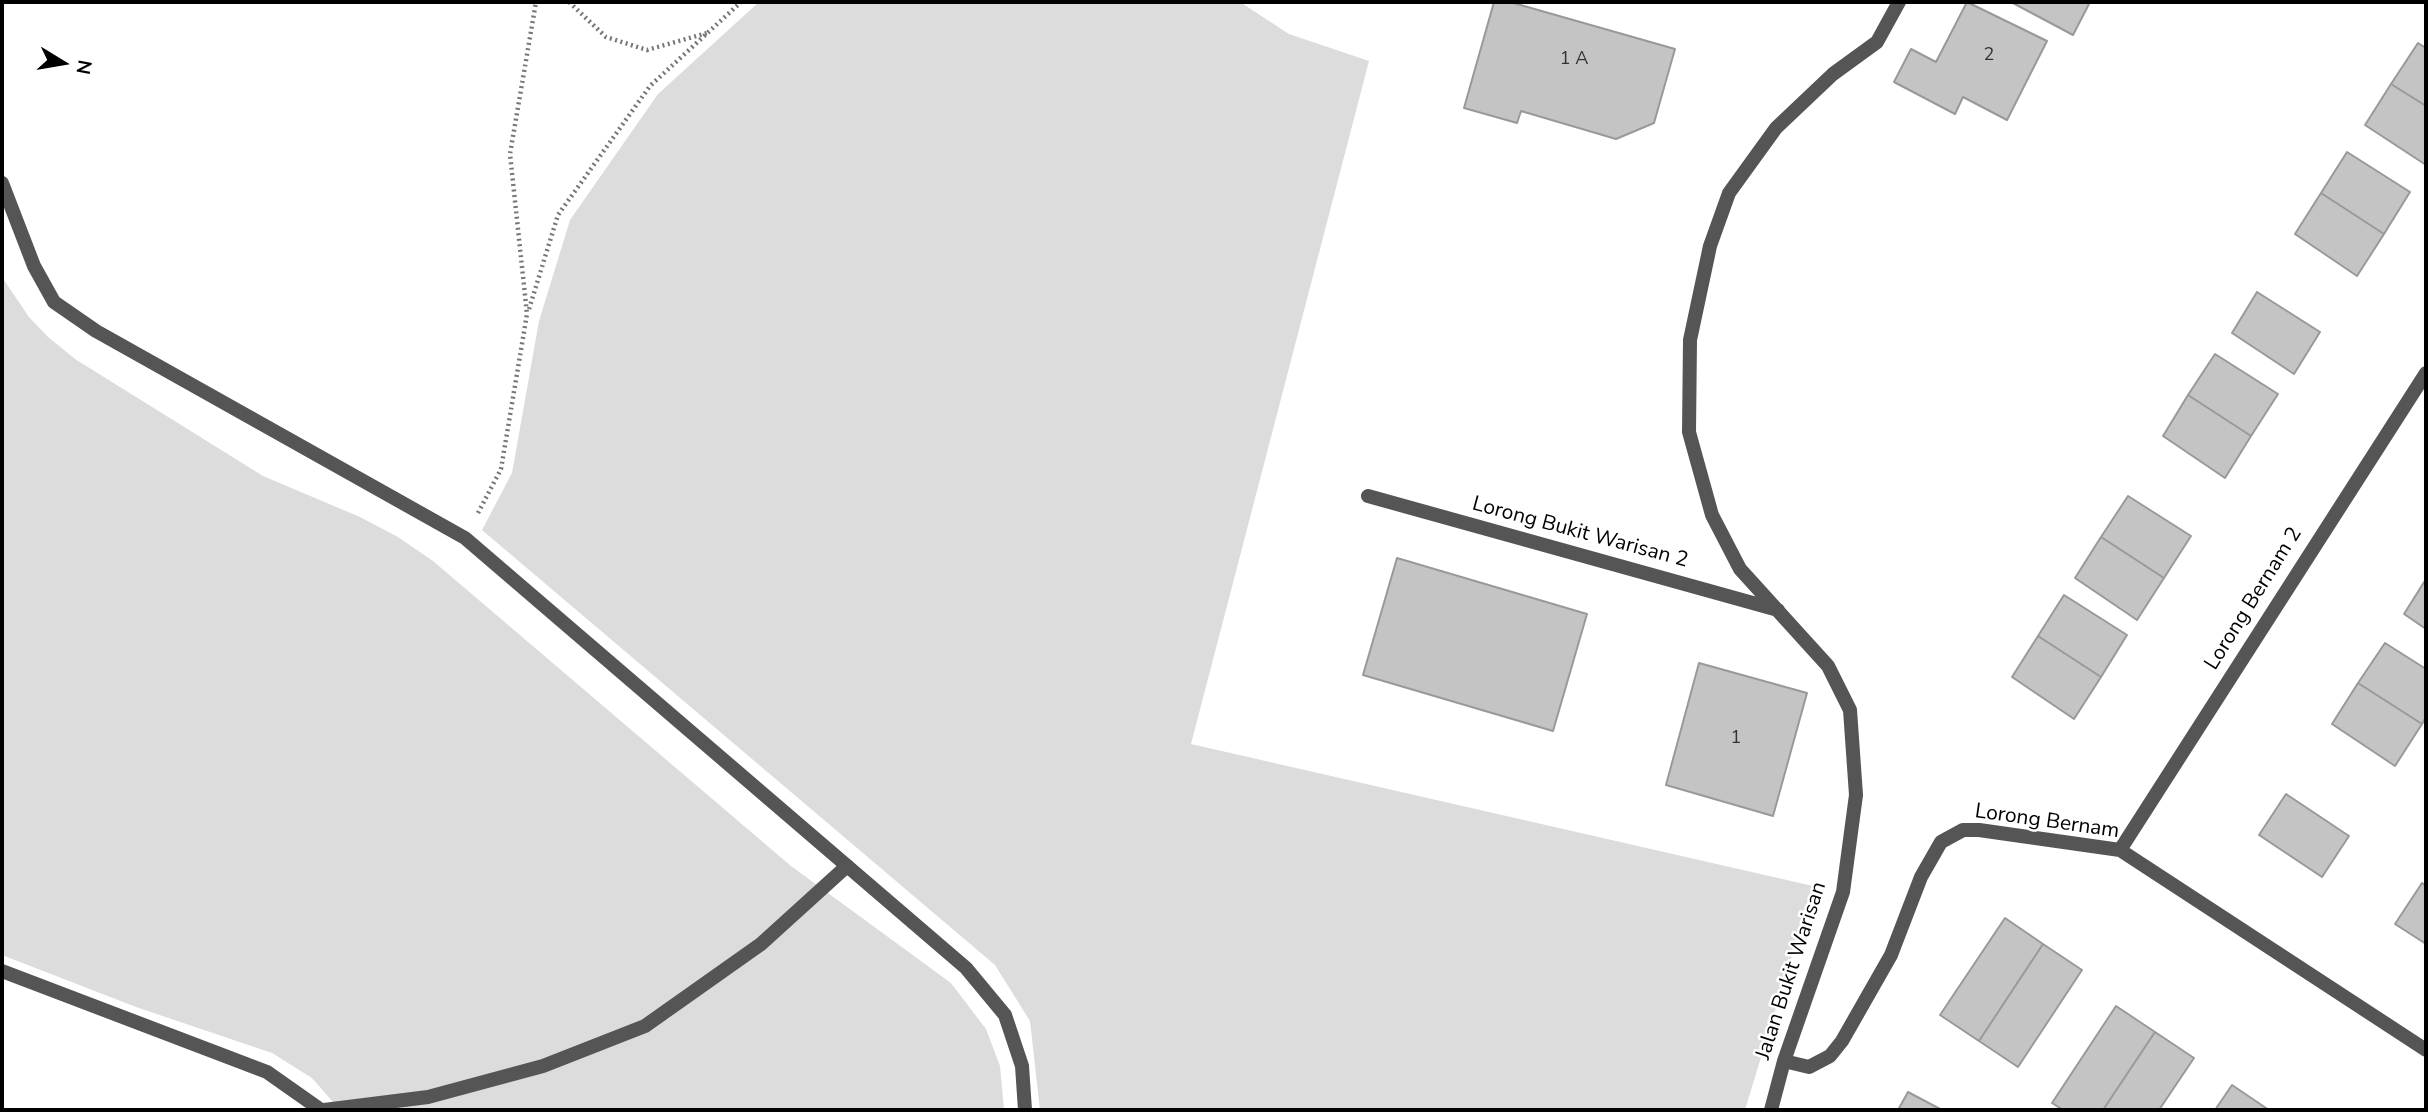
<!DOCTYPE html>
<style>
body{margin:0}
#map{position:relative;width:2428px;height:1112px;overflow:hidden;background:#fff;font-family:"Nunito Sans",sans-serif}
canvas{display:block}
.frame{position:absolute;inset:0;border:4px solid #000;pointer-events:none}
.north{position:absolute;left:28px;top:28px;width:70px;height:70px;-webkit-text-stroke:5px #fff;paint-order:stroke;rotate:101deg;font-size:19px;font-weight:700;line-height:28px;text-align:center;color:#000}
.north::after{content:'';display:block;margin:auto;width:24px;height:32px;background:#000;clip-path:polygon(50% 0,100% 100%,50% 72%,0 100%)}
</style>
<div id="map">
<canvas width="2428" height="1112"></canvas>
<div class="frame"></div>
<div class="north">N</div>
</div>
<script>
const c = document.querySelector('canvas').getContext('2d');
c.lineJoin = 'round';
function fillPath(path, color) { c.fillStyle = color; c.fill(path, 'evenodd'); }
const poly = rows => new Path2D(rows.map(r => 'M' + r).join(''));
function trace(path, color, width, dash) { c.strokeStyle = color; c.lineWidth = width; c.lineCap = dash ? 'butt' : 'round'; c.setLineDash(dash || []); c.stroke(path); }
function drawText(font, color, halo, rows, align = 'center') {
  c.font = font + ' "Nunito Sans",sans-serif'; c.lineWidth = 5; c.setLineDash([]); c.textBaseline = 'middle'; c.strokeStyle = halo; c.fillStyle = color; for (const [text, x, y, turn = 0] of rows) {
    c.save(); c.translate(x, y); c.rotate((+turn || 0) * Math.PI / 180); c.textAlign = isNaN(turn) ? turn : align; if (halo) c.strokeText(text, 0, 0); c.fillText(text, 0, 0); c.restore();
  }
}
fillPath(poly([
 [759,2,1240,2,1289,34,1369,61,1191,744,1813,886,1745,1110,1040,1110,1030,1021,995,965,482,530,512,473,539,321,570,220,658,94],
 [2,277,29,317,48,337,75,359,263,476,360,517,398,537,433,561,791,866,951,983,986,1029,1000,1066,1004,1110,340,1110,312,1078,272,1053,136,1007,2,955]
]), '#dcdcdc');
const building = poly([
 [1494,2,1510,2,1675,49,1654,123,1616,139,1521,111,1517,123,1464,108,1494,2],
 [1967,2,2047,41,2007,120,1963,97,1955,114,1894,82,1911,49,1936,62,1967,2],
 [2011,2,2090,2,2073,35,2011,2],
 [2418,43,2426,48,2426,106,2391,84,2418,43],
 [2391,84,2426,106,2426,165,2365,125,2391,84],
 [2347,152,2410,192,2384,234,2321,193,2347,152],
 [2321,193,2384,234,2357,276,2295,234,2321,193],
 [2257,292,2320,332,2294,374,2232,333,2257,292],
 [2215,354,2278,394,2251,436,2188,395,2215,354],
 [2188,395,2251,436,2225,478,2163,436,2188,395],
 [2128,496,2191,536,2164,578,2101,537,2128,496],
 [2101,537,2164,578,2137,620,2075,578,2101,537],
 [1397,558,1587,614,1553,731,1363,675,1397,558],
 [2426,579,2426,629,2404,614,2426,579],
 [2064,595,2127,635,2101,677,2038,636,2064,595],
 [2038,636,2101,677,2074,719,2012,677,2038,636],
 [2385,643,2426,669,2426,717,2422,724,2358,683,2385,643],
 [1699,663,1807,693,1773,816,1666,785,1699,663],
 [2358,683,2422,724,2395,766,2332,724,2358,683],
 [2286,794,2349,836,2322,877,2259,835,2286,794],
 [2422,883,2426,886,2426,944,2395,924,2422,883],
 [2005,918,2043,944,1979,1041,1940,1015,2005,918],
 [2043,944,2082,970,2018,1067,1979,1041,2043,944],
 [2116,1006,2155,1032,2103,1110,2063,1110,2052,1103,2116,1006],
 [2155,1032,2194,1058,2159,1110,2103,1110,2155,1032],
 [2232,1085,2269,1110,2215,1110,2232,1085],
 [1908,1092,1942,1110,1898,1110,1908,1092]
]);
fillPath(building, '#c4c4c4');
trace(building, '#999', 2);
trace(poly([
 [569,2,606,37,647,50,707,33],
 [529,309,558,215,650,86,741,2],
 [478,513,501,469,527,314,510,154,536,2]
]), '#777', 4.5, [2, 3.5]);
trace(poly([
 [2,183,34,266,54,302,96,331,465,538,966,968,1005,1015,1022,1066,1025,1110]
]), '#555', 14);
trace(poly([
 [1368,496,1778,610],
 [2120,850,2426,373],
 [2,971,267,1072,321,1110],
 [1784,1061,1809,1067,1830,1056,1842,1041,1891,955,1921,877,1941,842,1963,830,1979,830,2120,850,2426,1050],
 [324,1110,428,1097,543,1066,645,1026,761,944,847,866],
 [1771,1110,1784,1061,1843,892,1856,795,1850,710,1828,666,1740,569,1712,515,1689,432,1690,340,1710,246,1729,193,1776,128,1833,74,1877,42,1899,2]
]), '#555', 14);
drawText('18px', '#313131', null, [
 ["2",1989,56],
 ["1 A",1574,60],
 ["1",1736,739]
]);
drawText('21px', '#000', '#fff', [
 ["Lorong Bukit Warisan 2",1580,533,15],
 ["Lorong Bernam 2",2254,599,-58],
 ["Lorong Bernam",2047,822,8],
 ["Jalan Bukit Warisan",1792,971,-72]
]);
</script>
